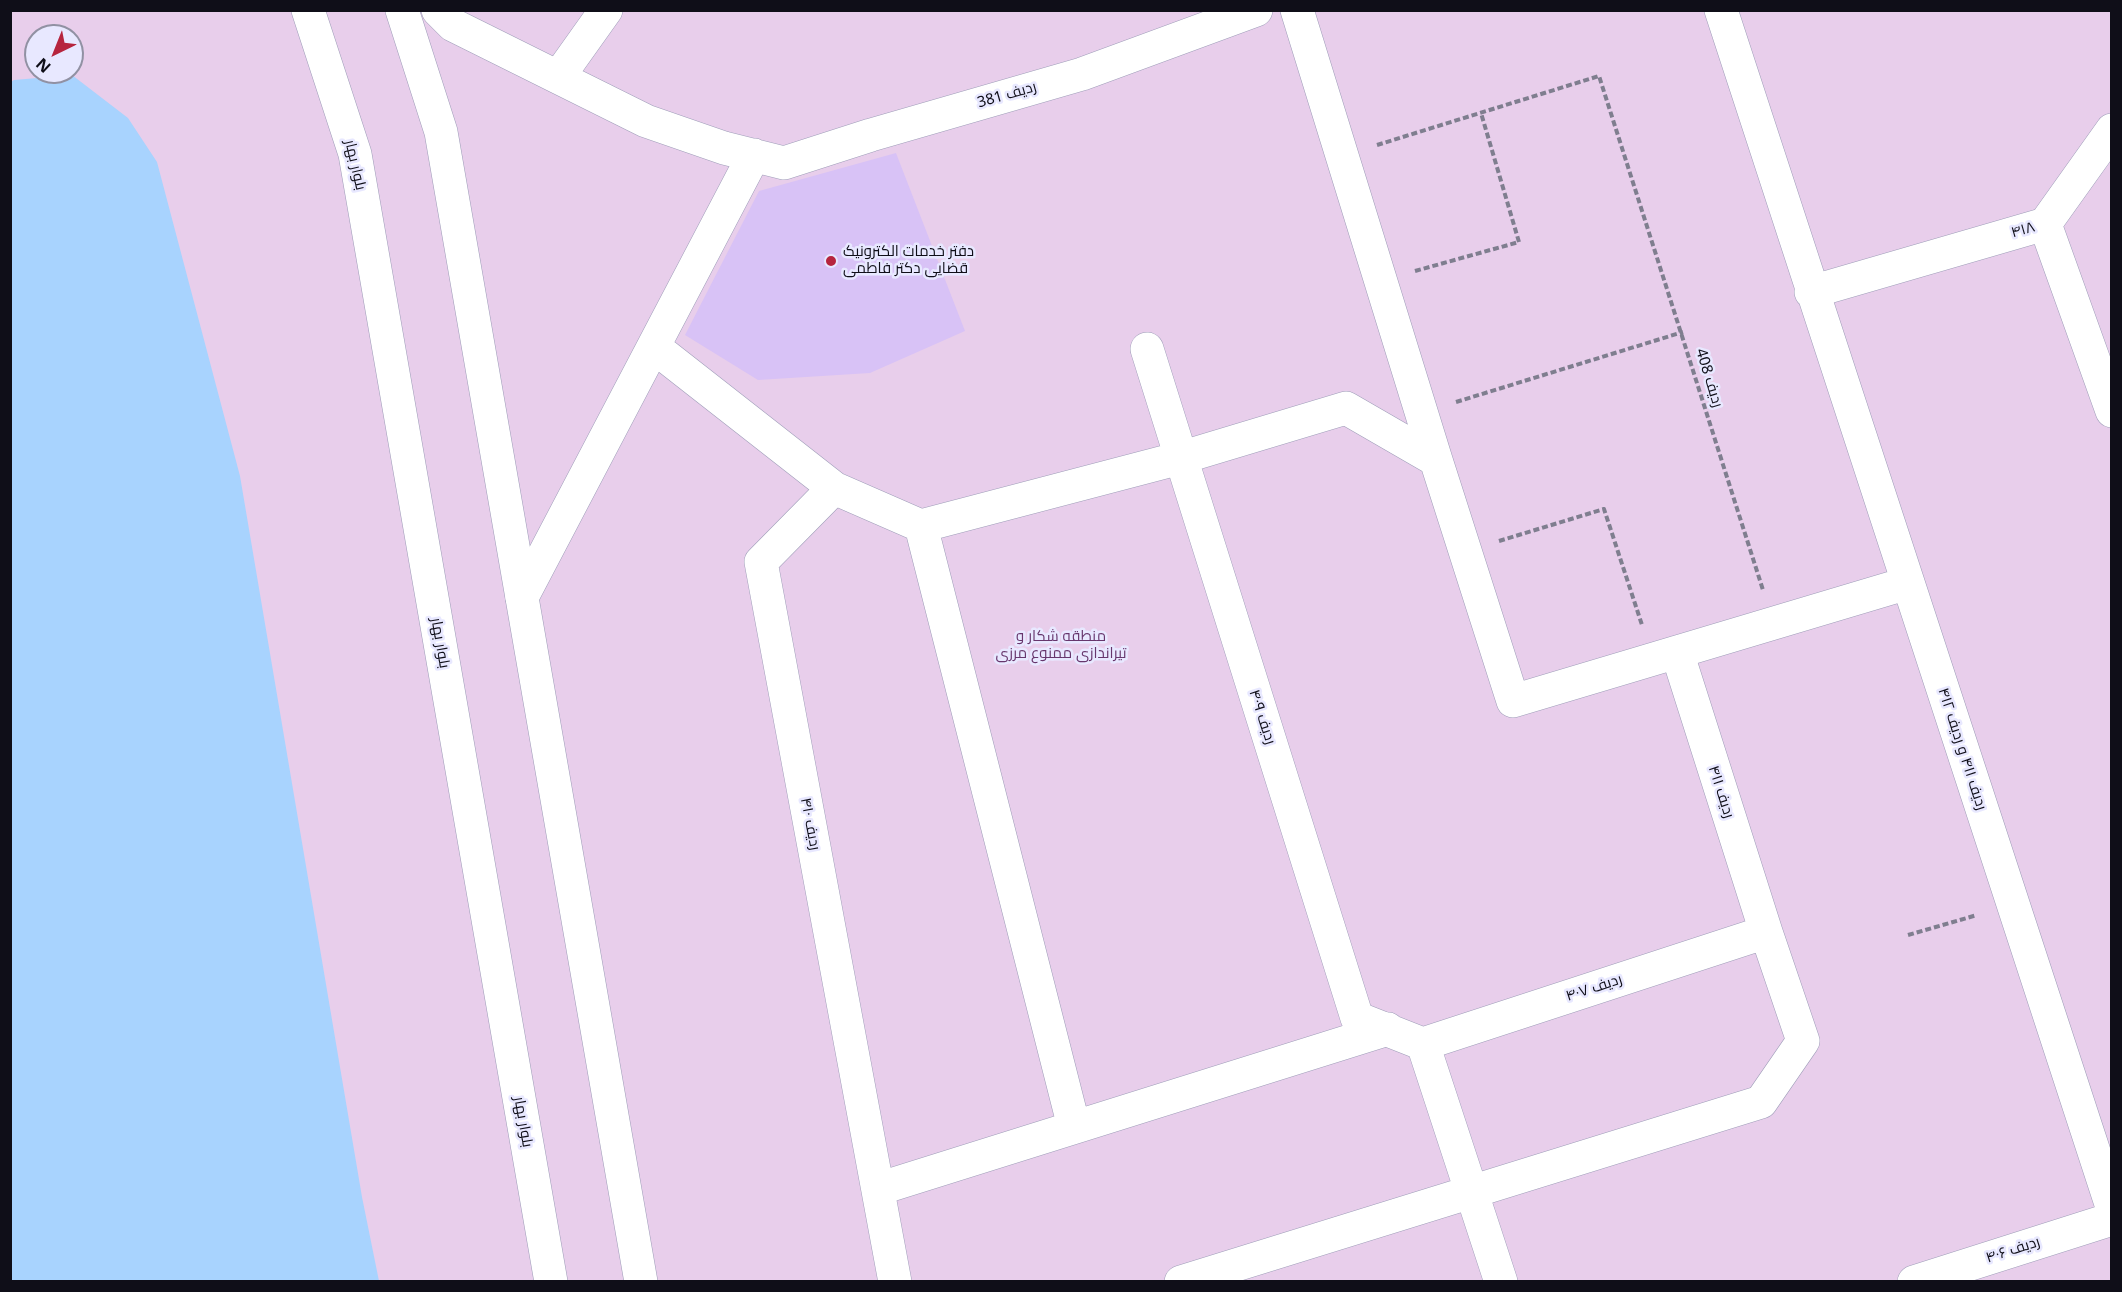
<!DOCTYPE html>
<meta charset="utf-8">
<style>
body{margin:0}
#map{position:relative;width:2122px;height:1292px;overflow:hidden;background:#e8e8ff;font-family:"Noto Sans",sans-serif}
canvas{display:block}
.frame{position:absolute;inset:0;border:12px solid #0f0e18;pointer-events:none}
.north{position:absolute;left:24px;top:24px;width:60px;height:60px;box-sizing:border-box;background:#e8e8ff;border:2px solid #9191a3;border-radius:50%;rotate:223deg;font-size:16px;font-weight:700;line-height:24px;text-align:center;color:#0f0e18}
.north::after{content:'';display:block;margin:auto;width:21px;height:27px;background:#b6243e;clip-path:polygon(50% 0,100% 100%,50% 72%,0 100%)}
</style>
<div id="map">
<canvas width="2122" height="1292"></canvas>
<div class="frame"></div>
<div class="north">N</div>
</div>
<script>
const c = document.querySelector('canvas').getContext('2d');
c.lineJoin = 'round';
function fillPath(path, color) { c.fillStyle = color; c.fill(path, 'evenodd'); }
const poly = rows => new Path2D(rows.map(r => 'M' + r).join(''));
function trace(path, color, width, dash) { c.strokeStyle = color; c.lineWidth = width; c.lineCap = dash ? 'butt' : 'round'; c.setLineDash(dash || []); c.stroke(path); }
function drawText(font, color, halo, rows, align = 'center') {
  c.font = font + ' "Noto Sans",Cairo,sans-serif'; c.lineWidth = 5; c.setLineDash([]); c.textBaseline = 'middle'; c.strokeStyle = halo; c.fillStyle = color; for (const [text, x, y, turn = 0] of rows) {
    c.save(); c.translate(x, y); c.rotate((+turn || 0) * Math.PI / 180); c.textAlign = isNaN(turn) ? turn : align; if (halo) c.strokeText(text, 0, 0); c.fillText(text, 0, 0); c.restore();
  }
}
fillPath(poly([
 [10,11,2111,11,2111,1281,11,1281],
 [36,36,72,36,72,72,36,72]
]), '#e8ceeb');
fillPath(poly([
 [72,75,128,118,157,162,240,476,362,1197,379,1281,11,1281,11,82,14,80]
]), '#a8d3fe');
fillPath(poly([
 [896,153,965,331,870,373,758,380,685,335,759,191]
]), '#d8c2f6');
const minor = poly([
 [438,10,453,25,646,121,724,148,784,163,871,135,1082,74,1256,10],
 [1297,10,1436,460],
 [1721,10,2112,1207],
 [559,76,606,10],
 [2045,224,2112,130],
 [1811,292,2045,224,2112,411],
 [654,347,834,488,921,526,1180,458,1346,408,1436,460,1513,701,1908,583],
 [1147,349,1357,1018,1423,1044],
 [834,488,761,562,895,1282],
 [921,526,1074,1127],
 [522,597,754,155],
 [1423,1044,1766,932],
 [1423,1044,1501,1282],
 [878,1189,1388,1029],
 [1181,1282,1761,1102,1803,1041,1766,932,1677,652],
 [1914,1282,2112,1219]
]);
const major = poly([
 [308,10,355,154,551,1282],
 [402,10,441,132,641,1282]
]);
trace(minor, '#9f9eb9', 34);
trace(major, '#9f9eb9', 34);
trace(poly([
 [1377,145,1599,76,1763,590],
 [1415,271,1519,242,1481,113],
 [1456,402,1683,332],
 [1499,541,1604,509,1642,625],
 [1908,935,1977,915]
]), '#7f7e8f', 4, [6, 3]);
trace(minor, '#fff', 33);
trace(major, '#fff', 33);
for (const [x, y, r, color] of [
 [831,261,6,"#b6243e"]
]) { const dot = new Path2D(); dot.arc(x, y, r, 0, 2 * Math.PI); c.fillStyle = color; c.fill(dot); trace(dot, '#e8e8ff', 2); }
drawText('15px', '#0f0e18', '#e8e8ff', [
 ["ردیف 381",1007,95,-16],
 ["بلوار بهار",355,165,77],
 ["۴۱۸",2023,230,-16],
 ["ردیف 408",1709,378,73],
 ["بلوار بهار",440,643,80],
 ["ردیف ۴۰۹",1262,717,72],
 ["ردیف ۴۱۱ و ردیف ۴۱۲",1962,749,72],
 ["ردیف ۴۱۱",1721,792,72],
 ["ردیف ۴۱۰",810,824,79],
 ["ردیف ۴۰۷",1594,988,-18],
 ["بلوار بهار",523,1122,80],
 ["ردیف ۴۰۶",2013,1250,-18]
]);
drawText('15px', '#0f0e18', '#e8e8ff', [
 ["دفتر خدمات الکترونیک",843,252],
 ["قضایی دکتر فاطمی",843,269]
], 'left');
drawText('15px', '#67366d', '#e8e8ff', [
 ["منطقه شکار و",1061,637],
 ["تیراندازی ممنوع مرزی",1061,654]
]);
</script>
